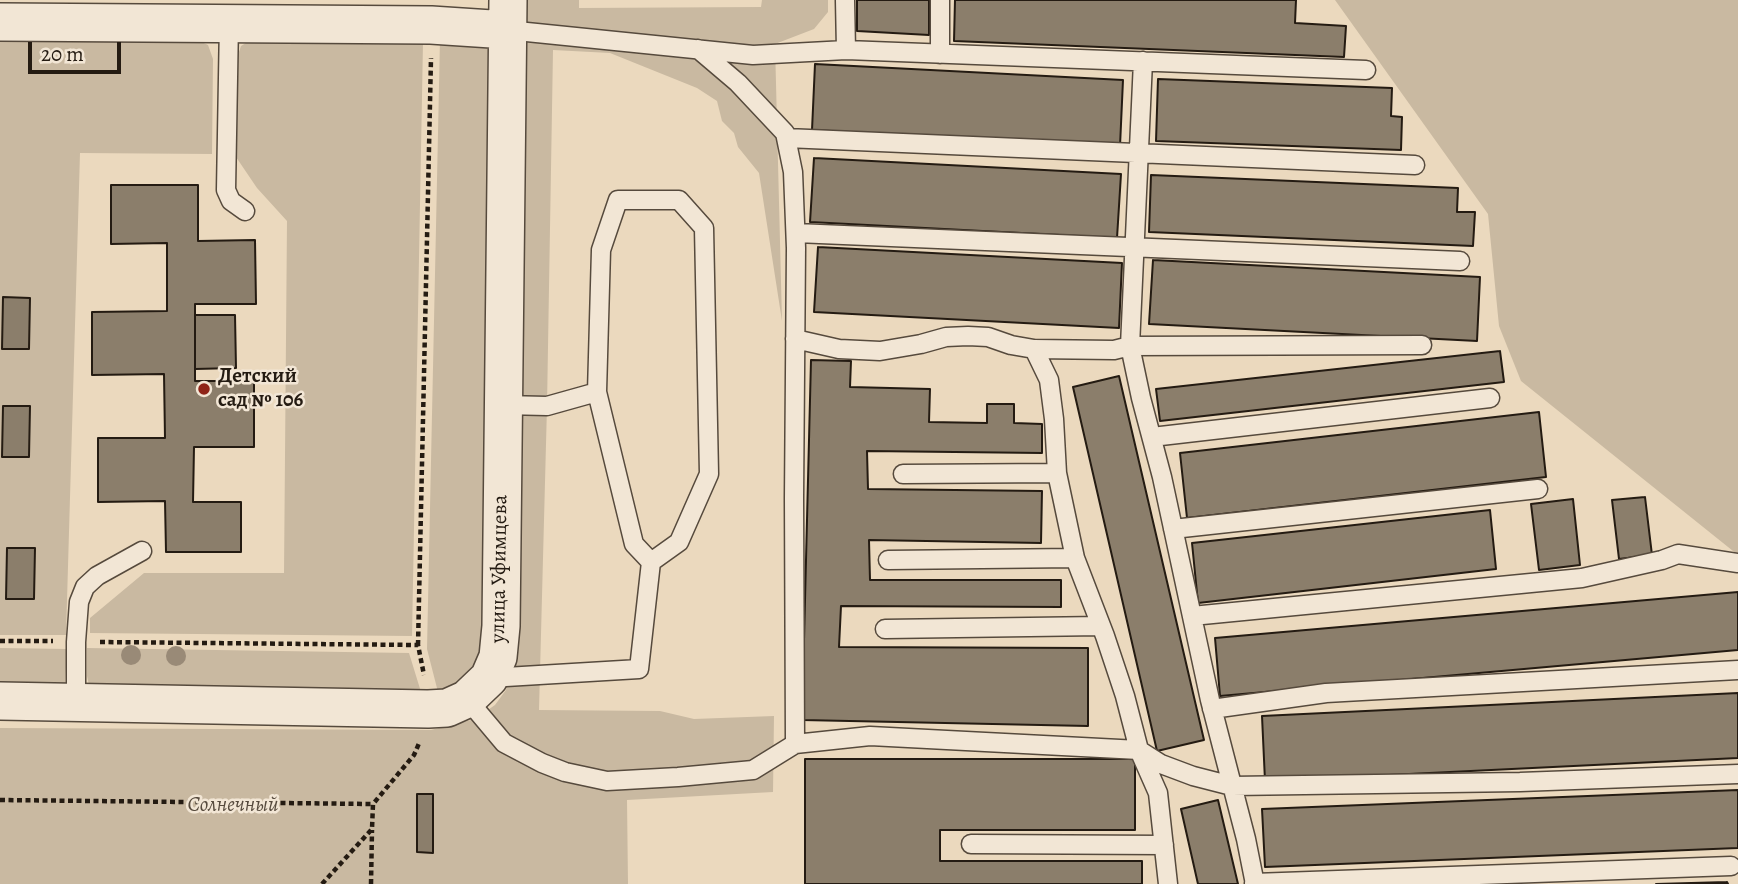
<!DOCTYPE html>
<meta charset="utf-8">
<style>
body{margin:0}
#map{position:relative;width:1738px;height:884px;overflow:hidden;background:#ebd9be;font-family:Alegreya,serif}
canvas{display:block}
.scale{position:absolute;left:28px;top:42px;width:93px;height:32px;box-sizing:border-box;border:4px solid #241b12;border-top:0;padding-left:9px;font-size:21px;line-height:24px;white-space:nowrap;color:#241b12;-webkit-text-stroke:5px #f2e6d5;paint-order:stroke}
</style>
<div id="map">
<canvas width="1738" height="884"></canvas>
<div class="scale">20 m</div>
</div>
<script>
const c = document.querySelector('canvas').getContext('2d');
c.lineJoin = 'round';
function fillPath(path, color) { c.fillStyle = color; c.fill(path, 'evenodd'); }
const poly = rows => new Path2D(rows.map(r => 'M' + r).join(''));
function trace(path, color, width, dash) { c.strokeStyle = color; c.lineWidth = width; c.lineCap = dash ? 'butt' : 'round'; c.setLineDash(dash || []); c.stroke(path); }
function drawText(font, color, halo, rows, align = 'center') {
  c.font = font + ' Alegreya,serif'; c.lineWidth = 5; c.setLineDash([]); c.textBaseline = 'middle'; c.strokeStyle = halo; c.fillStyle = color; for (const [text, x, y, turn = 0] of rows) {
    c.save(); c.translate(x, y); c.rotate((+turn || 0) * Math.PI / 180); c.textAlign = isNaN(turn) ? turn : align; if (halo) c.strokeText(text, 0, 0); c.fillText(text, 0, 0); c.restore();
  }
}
fillPath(poly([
 [526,0,579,0,579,8,761,7,762,0,828,0,828,12,814,29,775,44,782,321,759,173,738,147,734,133,722,121,717,101,697,88,610,53,553,50,547,406,539,710,660,711,694,719,774,716,773,792,627,800,628,884,0,884,0,728,431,730,475,719,495,705,506,690,513,647],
 [1335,0,1738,0,1738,555,1521,381,1499,326,1488,214],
 [0,37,195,39,208,45,213,59,212,154,80,153,66,635,0,635],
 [440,39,483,44,491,49,483,662,469,681,439,696,427,649],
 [249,41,423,42,412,636,90,633,90,618,144,573,284,573,287,221,257,188,236,157,238,55,241,46],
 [0,648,67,649,65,685,0,690],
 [87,648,409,653,421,692,89,685,87,676]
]), '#c9b9a1');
const building = poly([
 [857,0,929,0,929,35,857,31,857,0],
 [955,0,1296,0,1295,23,1346,26,1344,57,954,41,955,0],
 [815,64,1123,80,1120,146,812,130,815,64],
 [1158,79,1392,88,1391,116,1402,117,1401,150,1156,141,1158,79],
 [814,158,1121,174,1117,238,810,222,814,158],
 [1151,175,1458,188,1457,212,1475,212,1473,246,1149,232,1151,175],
 [111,185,198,185,198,241,255,240,256,304,195,304,195,381,254,381,254,447,194,447,193,502,241,502,241,552,166,552,165,501,98,502,98,438,165,438,164,374,92,375,92,312,167,311,167,243,111,244,111,185],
 [818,247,1122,263,1119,328,814,312,818,247],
 [1153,260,1480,277,1477,341,1149,324,1153,260],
 [3,297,30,298,29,349,2,349,3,297],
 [195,315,235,315,236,368,195,369,195,315],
 [1500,351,1504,382,1160,421,1156,389,1500,351],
 [811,360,851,361,850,387,930,389,929,422,987,423,987,404,1014,404,1014,423,1042,424,1042,453,867,451,868,489,1042,491,1041,543,869,540,870,580,1061,580,1061,607,841,606,839,647,1088,648,1088,726,802,720,811,360],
 [1119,376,1204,740,1157,751,1073,387,1119,376],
 [3,406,30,406,29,457,2,457,3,406],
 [1539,412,1546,477,1187,518,1180,453,1539,412],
 [1645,497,1652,555,1619,559,1612,500,1645,497],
 [1573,499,1580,565,1539,570,1531,504,1573,499],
 [1490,510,1496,569,1198,603,1192,543,1490,510],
 [7,548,35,548,34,599,6,599,7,548],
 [1738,592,1738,650,1220,696,1215,638,1738,592],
 [1738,693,1738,758,1265,781,1262,716,1738,693],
 [805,759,1135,759,1135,830,940,830,940,861,1142,861,1142,884,805,884,805,759],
 [1738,790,1738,848,1265,867,1262,809,1738,790],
 [417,794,433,794,433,853,417,852,417,794],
 [1218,800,1238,884,1198,884,1181,809,1218,800],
 [1727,882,1728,884,1656,884,1727,882]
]);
fillPath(building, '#8b7e6b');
trace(building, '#241b12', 2);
const lane = poly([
 [845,0,846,50],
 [940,0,940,54],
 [229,22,226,190,231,201,245,211],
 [507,30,753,55,846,50,1366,70],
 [698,49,738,83,785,133,793,172,796,248,794,498,795,744],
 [1143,61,1130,346,1141,398,1162,477,1210,700,1246,839,1255,884],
 [786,138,1415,165],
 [796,233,1460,261],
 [795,339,839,349,880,351,921,344,946,337,968,336,988,337,1011,345,1034,349,1114,350,1130,346,1422,345],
 [1034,349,1049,380,1054,419,1057,473,1075,558,1105,636,1125,696,1139,750,1158,793,1168,884],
 [597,392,634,544,651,562],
 [1152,437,1490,398],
 [903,474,1057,473],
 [1173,529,1538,489],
 [888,560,1075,558],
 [1192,616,1582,578,1662,560,1678,554,1738,563],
 [885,629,1101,626],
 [489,678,639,669,651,562,679,542,709,474,704,228,679,200,618,200,601,250,597,392,547,406,503,405],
 [467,699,504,743,542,763,565,772,607,781,678,777,753,770,795,744,870,736,1139,750,1161,764,1193,776,1232,786,1520,782,1738,774],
 [76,703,76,642,79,602,85,587,97,576,142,551],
 [1212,709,1326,693,1738,670],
 [971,844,1164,845],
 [1254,883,1731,866]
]);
const street = poly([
 [0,22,431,25,507,30],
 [0,701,428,709,447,708,467,699,489,678,498,657,501,626,508,0]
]);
trace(lane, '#564a3d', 21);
trace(street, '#564a3d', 40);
trace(poly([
 [0,641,53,641],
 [100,642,418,645,424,675],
 [418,645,431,58],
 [0,800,373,804],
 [322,884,372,829,373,804,414,755,420,741],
 [371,884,372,830]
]), '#241b12', 4.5, [5, 3.5]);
trace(lane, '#f2e6d5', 18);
trace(street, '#f2e6d5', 37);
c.fillStyle = '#998a77';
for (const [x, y] of [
 [131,655],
 [176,656]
]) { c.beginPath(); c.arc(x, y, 10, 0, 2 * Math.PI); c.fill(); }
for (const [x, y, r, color] of [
 [204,389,7,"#8f2418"]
]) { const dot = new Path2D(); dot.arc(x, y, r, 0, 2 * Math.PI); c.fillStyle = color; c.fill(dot); trace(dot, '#f2e6d5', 2.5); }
drawText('bold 21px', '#241b12', '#f2e6d5', [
 ["Детский",218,377],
 ["сад № 106",218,401]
], 'left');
drawText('21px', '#241b12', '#f2e6d5', [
 ["улица Уфимцева",500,569,-89]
]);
drawText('italic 21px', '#564a3d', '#f2e6d5', [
 ["Солнечный",233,806]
]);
</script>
